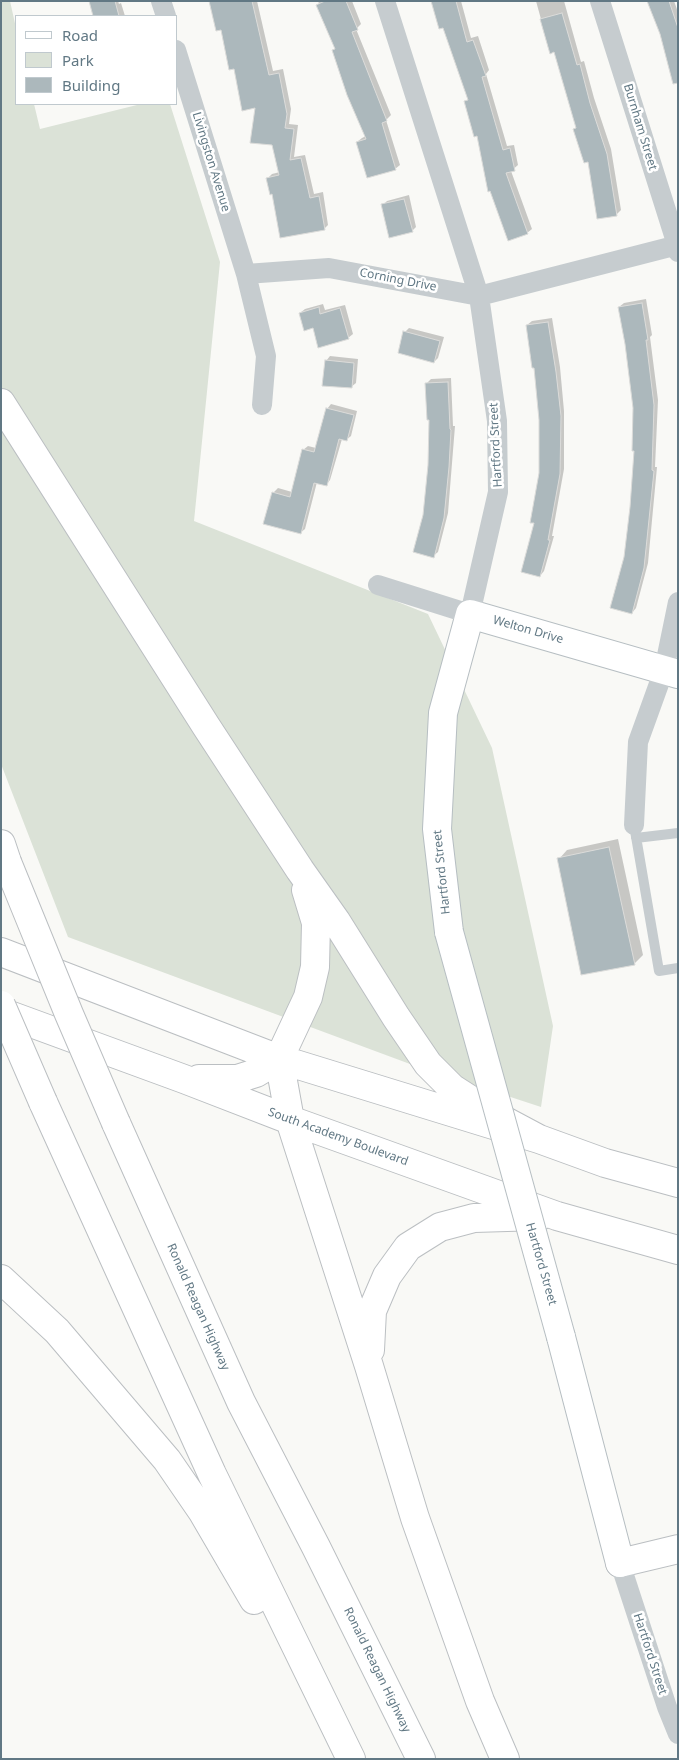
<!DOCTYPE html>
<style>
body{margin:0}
#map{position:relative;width:679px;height:1760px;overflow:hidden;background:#f9f9f6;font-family:"Noto Sans",sans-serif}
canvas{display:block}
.frame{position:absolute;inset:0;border:2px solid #617884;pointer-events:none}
.legend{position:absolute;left:15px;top:15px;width:162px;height:90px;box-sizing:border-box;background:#fff;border:1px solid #c0c9ce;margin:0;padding:6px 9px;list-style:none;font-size:15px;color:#617884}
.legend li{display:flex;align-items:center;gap:10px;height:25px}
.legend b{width:25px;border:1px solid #c0c9ce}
</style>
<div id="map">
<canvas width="679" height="1760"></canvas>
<div class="frame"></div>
<ul class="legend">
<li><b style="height:6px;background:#fff"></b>Road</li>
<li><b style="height:14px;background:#dbe2d7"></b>Park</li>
<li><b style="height:14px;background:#acb8bc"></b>Building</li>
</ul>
</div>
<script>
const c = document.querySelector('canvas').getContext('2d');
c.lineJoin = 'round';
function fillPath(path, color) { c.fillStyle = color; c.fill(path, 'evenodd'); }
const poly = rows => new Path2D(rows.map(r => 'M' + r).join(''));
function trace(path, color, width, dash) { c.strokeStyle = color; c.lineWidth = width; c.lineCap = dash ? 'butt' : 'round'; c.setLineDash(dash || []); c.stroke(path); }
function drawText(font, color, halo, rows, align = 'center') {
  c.font = font + ' "Noto Sans",sans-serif'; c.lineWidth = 5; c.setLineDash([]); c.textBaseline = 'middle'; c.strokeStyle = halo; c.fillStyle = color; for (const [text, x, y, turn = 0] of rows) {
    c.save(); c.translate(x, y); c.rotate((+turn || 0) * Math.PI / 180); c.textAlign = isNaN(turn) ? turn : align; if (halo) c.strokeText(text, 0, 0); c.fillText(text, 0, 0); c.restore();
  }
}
fillPath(poly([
 [1,1,10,1,16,28,16,104,34,104,40,129,141,104,170,104,220,262,194,521,428,614,492,748,553,1026,541,1107,410,1064,68,937,1,764]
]), '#dbe2d7');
fillPath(poly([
 [90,1,118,1,119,4,121,3,125,16,94,16],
 [210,1,257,1,273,71,283,69,291,109,289,124,298,125,294,157,305,155,314,194,323,192,328,225,324,229,273,193,268,178,272,174,280,172,273,144,256,107,235,67,222,28],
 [318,1,352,1,361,24,356,29,391,115,386,120,400,165,395,169,357,142,362,138,366,136,333,50,336,48],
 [432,1,461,1,471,38,478,36,489,70,486,74,507,146,514,145,518,165,511,171,532,229,527,233,465,102,469,98,444,26],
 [536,1,564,1,581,62,584,61,594,98,611,149,621,210,617,214,575,129,577,127,555,51,550,52],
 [649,1,674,1,678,12,678,75],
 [409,195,416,227,412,231,383,205,387,201],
 [646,299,652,335,650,337,658,400,655,467,657,467,648,563,636,608,632,613,626,557,631,507,635,450,634,408,627,344,619,307,624,303],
 [323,304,325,310,345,305,353,334,348,338,314,327,300,313,305,309],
 [552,318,560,367,564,411,564,469,552,536,554,536,544,571,540,576,535,522,541,473,541,420,535,367,527,325,532,321],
 [409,328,444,337,438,358,434,362,405,332],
 [330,356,358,359,356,383,351,387,326,361],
 [451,378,453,426,455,426,448,513,438,552,433,556,425,515,429,465,431,418,427,383,431,379],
 [331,404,357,411,351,436,346,440,342,439,330,480,326,485,317,482,305,529,300,533,273,493,278,488,292,492,303,450,308,446,316,448,327,409],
 [618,839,643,955,634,964,559,859,567,850]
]), '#0003');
const building = poly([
 [89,1,115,1,119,16,93,16,89,1],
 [209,1,252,1,269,75,279,73,287,114,285,128,294,129,290,160,301,158,310,198,319,196,325,230,280,238,272,194,270,195,266,178,279,175,272,145,250,143,255,108,242,111,234,69,229,70,221,30,216,31,209,1],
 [325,1,346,1,358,30,352,32,387,121,382,123,396,170,367,178,356,142,366,139,347,95,332,50,335,49,316,5,325,1],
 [431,1,456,1,467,42,473,40,486,76,482,77,503,150,510,148,515,171,506,173,528,234,508,241,490,191,488,192,477,136,474,137,464,101,468,100,443,28,439,29,431,1],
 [647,1,669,1,678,28,678,83,673,84,660,34,647,1],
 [562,13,577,65,580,64,590,103,607,154,617,216,597,219,588,162,584,163,573,129,576,128,554,52,550,54,540,19,562,13],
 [404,199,413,232,389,238,381,204,404,199],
 [642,303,648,340,646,340,654,405,652,470,654,471,644,568,632,614,610,608,624,557,630,507,634,451,632,451,633,408,625,344,618,307,642,303],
 [319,307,320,314,340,308,349,339,318,348,313,328,304,331,299,313,319,307],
 [548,322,556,372,561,416,560,474,548,540,550,540,540,577,521,572,534,523,530,523,539,473,539,420,534,368,532,368,526,325,548,322],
 [403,331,440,341,434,363,398,353,403,331],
 [325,360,354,363,352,388,322,386,325,360],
 [448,382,450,429,451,430,449,467,444,518,434,558,413,552,423,515,428,465,429,420,427,420,425,383,448,382],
 [326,408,354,415,347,441,339,439,327,486,314,483,301,534,263,524,272,492,290,497,302,449,314,452,326,408],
 [609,847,635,965,581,975,557,858,609,847]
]);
fillPath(building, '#acb8bc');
trace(building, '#dbdbd9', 1);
const secondary = poly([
 [449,932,437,829,443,713,470,614,678,674],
 [561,1337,620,1563]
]);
const highway = poly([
 [1,403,206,726,300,870,336,921,396,1017,428,1064,452,1088,494,1115,539,1139],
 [1,844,7,862],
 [1,952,279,1059,539,1139,605,1163,678,1183],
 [1,1012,184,1079,290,1120,557,1216,678,1250],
 [279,1059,290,1120,369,1366,415,1518,480,1701,505,1759],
 [199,1079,237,1079,256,1073,279,1059,308,997,315,967,316,923,306,890],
 [43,1102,212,1474,351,1759],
 [116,1123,241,1402,316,1547,421,1759],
 [1,1279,57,1331,167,1460,202,1511,254,1600],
 [370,1350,372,1311,387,1276,408,1247,440,1227,474,1218,540,1216],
 [620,1563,678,1549]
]);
trace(secondary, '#b6bec2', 30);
trace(highway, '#bbbfc2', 30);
trace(poly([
 [634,825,659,971,678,968],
 [636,838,678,833]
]), '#c6cccf', 10);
trace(poly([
 [161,1,166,16],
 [600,1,677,245,678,252],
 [176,50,246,274],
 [262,405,266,356,246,274,329,268,479,296,678,245],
 [378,585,470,614,498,492,497,421,479,296,385,1],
 [634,825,638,742,664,670,678,602],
 [620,1563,667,1707,678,1734]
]), '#c6cccf', 20);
trace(secondary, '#fff', 28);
trace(highway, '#fff', 28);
const secondaryBridge = poly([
 [449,932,561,1337]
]);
const highwayBridge = poly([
 [7,862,69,1014,116,1123],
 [1,1005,43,1102]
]);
trace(secondaryBridge, '#b6bec2', 30, []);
trace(highwayBridge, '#bbbfc2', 30, []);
trace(secondaryBridge, '#fff', 28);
trace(highwayBridge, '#fff', 28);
drawText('12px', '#617884', '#fff', [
 ["Burnham Street",640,127,73],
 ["Livingston Avenue",211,162,73],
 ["Corning Drive",398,280,11],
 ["Hartford Street",496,445,-93],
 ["Welton Drive",528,630,16],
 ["Hartford Street",442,872,-96],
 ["South Academy Boulevard",338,1137,20],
 ["Hartford Street",541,1264,74],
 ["Ronald Reagan Highway",198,1307,66],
 ["Hartford Street",650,1654,72],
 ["Ronald Reagan Highway",377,1670,64]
]);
</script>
